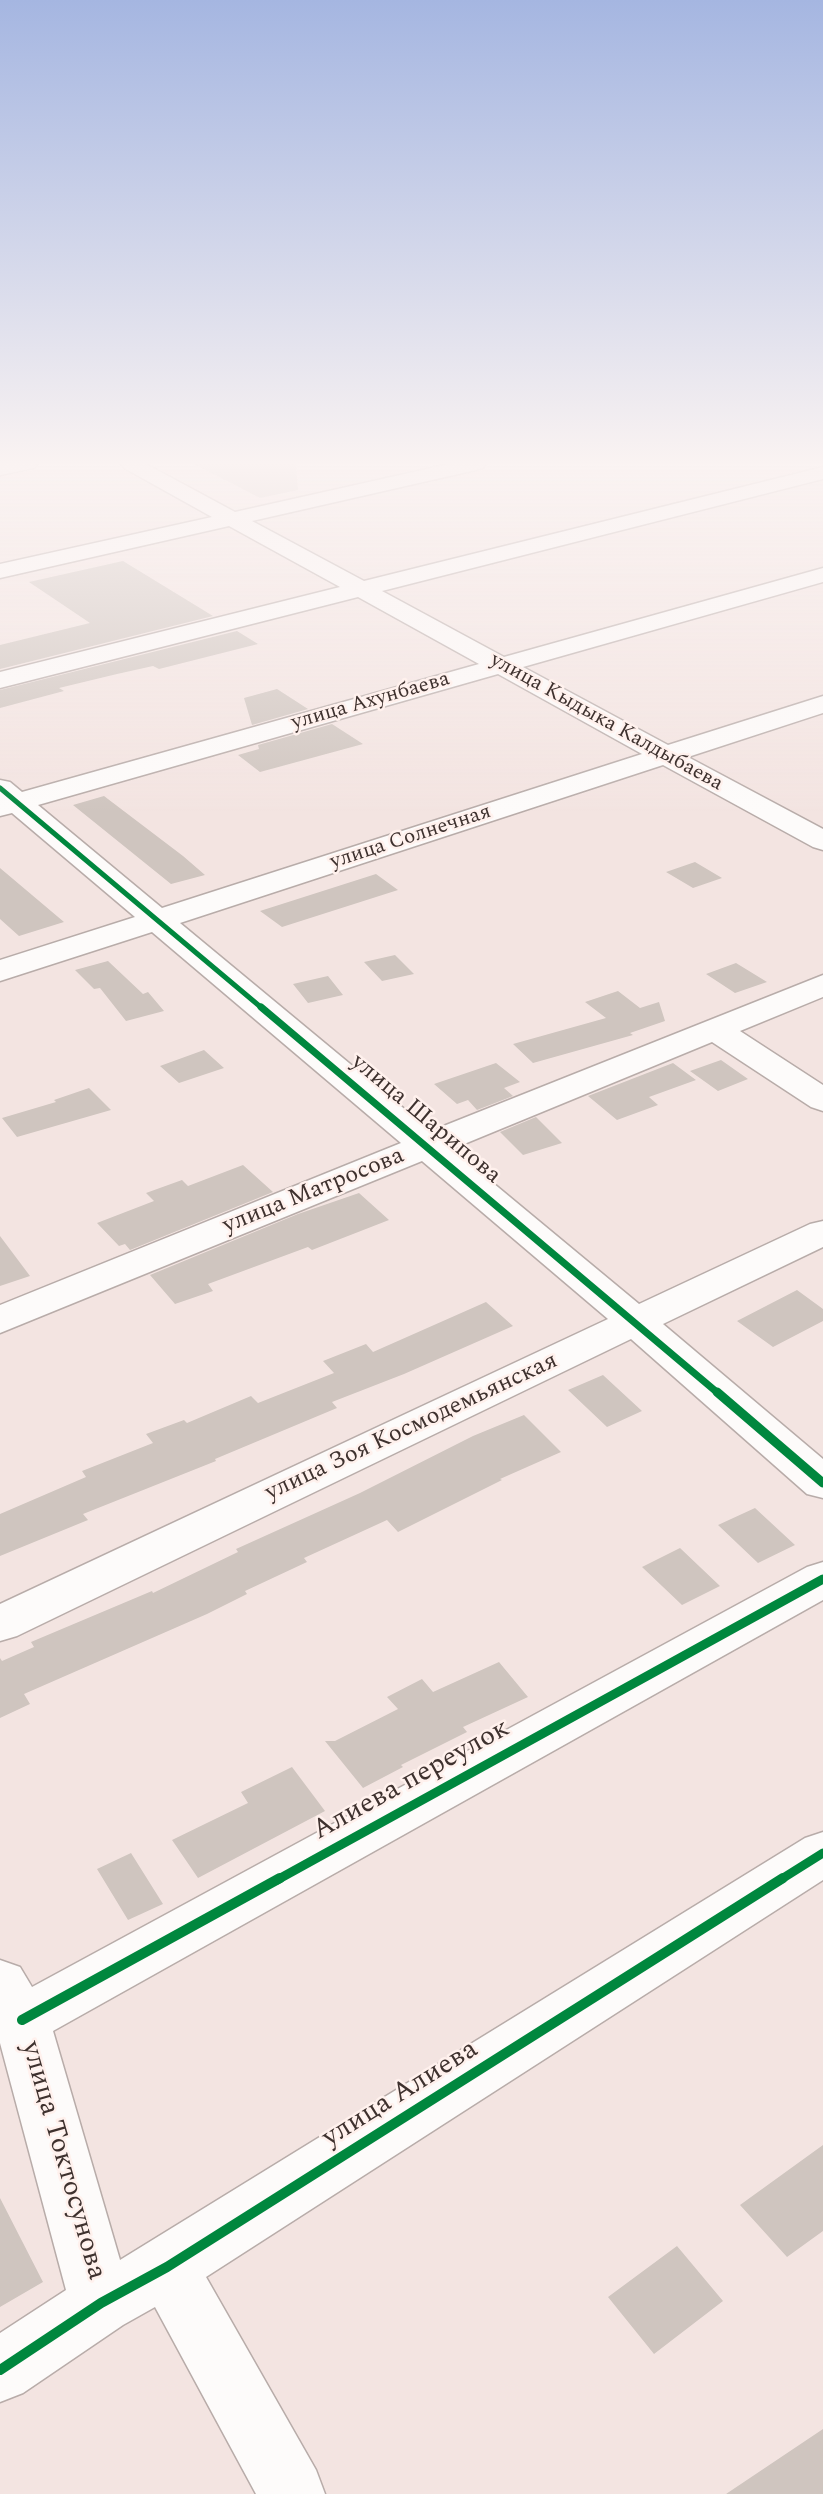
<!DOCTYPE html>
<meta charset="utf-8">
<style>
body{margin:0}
canvas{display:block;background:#f3e4e1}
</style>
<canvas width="823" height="2494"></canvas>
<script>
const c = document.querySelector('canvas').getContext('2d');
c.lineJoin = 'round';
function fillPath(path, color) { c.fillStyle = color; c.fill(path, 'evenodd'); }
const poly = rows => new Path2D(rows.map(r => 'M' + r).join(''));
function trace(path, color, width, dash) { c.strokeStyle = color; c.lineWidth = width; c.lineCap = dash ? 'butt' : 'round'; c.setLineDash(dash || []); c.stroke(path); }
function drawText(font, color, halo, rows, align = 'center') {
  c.font = font + ' Spectral,serif'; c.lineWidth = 5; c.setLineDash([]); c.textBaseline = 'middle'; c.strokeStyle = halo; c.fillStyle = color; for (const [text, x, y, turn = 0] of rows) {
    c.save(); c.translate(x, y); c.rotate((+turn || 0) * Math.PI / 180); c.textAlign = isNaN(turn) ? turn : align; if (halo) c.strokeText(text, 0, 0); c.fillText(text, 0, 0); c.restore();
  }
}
fillPath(poly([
 [194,464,296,464,298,490,260,498],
 [123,561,213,616,0,669,0,645,90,623,29,582],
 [237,631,258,644,159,669,153,666,117,674,59,688,64,691,0,708,0,690],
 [277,689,308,709,252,725,244,698],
 [332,724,363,744,260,772,238,755,259,749,258,745],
 [104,796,183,856,205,875,171,884,73,805],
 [695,862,722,878,693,888,666,872],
 [0,868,64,922,19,936,0,919],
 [376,874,398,890,282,927,260,911],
 [395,955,414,974,382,981,364,962],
 [108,961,143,994,148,992,164,1011,126,1021,100,988,94,989,75,970],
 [736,963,767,982,735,993,706,974],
 [328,976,343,995,308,1003,293,984],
 [618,991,640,1008,659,1002,665,1021,630,1033,633,1035,533,1063,513,1044,606,1018,585,1002],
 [204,1050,224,1068,179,1083,160,1066],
 [721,1060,748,1079,718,1091,690,1071],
 [496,1063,520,1082,504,1088,513,1096,477,1110,468,1100,457,1104,434,1084],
 [673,1063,696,1080,649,1097,658,1105,617,1120,588,1096],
 [89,1088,111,1110,17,1137,2,1118,56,1102,54,1100],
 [536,1117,562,1143,523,1155,500,1132],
 [243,1165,273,1192,130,1250,125,1244,119,1246,97,1223,154,1201,146,1193,182,1180,188,1186],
 [359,1193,389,1220,312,1250,308,1247,208,1284,213,1291,175,1304,150,1275,298,1214],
 [0,1236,30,1276,0,1286],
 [797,1290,823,1309,823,1321,773,1347,737,1321],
 [486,1302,513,1326,404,1374,332,1402,337,1408,215,1459,216,1461,83,1514,88,1520,0,1556,0,1514,86,1477,82,1471,153,1443,146,1434,184,1420,187,1423,251,1396,258,1403,334,1373,323,1361,366,1344,373,1352],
 [603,1375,642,1411,607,1427,568,1390],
 [524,1415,561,1452,500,1479,502,1480,398,1532,387,1520,304,1558,307,1562,245,1591,247,1594,207,1614,24,1694,30,1704,0,1718,0,1658,2,1661,34,1647,31,1642,152,1591,153,1593,238,1552,236,1549,360,1493,473,1436],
 [755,1508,795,1545,758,1563,718,1525],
 [680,1548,720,1586,682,1605,642,1567],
 [499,1662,528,1697,463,1727,467,1732,401,1765,403,1767,363,1788,325,1741,335,1741,398,1709,387,1697,422,1679,433,1692],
 [292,1767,325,1811,198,1878,172,1840,248,1803,241,1792],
 [131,1853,163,1904,128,1920,97,1869],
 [823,2145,823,2231,787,2257,740,2205],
 [0,2198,43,2282,0,2307],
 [677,2246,723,2301,654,2354,608,2297],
 [823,2429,823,2494,726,2494]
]), '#cfc5bf');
const minor = poly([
 [0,464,37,464,34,468,0,475,0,464],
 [121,464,146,464,235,512,449,464,486,464,483,468,476,470,252,521,364,581,823,467,823,479,382,591,504,657,823,568,823,582,523,667,668,745,823,696,823,713,688,757,823,829,823,850,813,847,663,765,180,923,431,1131,823,975,823,997,740,1031,823,1085,823,1111,811,1107,712,1042,452,1149,639,1304,810,1224,823,1221,823,1247,663,1324,823,1459,823,1498,807,1494,631,1339,17,1636,0,1641,0,1604,608,1319,422,1161,0,1333,0,1305,401,1143,152,932,0,981,0,960,135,917,12,813,0,816,0,780,10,782,22,792,479,664,358,597,0,688,0,672,340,587,229,526,0,578,0,564,212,517,124,468,121,464],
 [498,674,642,754,162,908,38,805,498,674],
 [823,1562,823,1600,53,2031,120,2260,805,1838,823,1832,823,1880,206,2277,316,2470,325,2494,256,2494,155,2307,123,2325,23,2393,0,2402,0,2333,66,2290,0,2043,0,1960,20,1967,32,1987,807,1567,823,1562]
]);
trace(minor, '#b8aca9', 3);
fillPath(minor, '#fdfbfa');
trace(poly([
 [0,788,263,1009]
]), '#00873e', 5);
trace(poly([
 [261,1007,719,1394]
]), '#00873e', 7);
trace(poly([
 [717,1392,823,1483],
 [277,1880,823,1579],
 [780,1880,823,1853]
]), '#00873e', 9);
trace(poly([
 [22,2020,280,1878],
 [0,2370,101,2303,167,2267,783,1878]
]), '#00873e', 10);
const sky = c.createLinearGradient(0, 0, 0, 813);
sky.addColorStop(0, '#a5b6e1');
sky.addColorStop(0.57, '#faf3f2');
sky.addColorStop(1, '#faf3f200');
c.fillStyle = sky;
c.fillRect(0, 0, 823, 813);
drawText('21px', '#3e312e', '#fff1ed', [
 ["улица Ахунбаева",371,702,-16],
 ["улица Кыдыка Калдыбаева",606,723,29],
 ["улица Солнечная",411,838,-18]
]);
drawText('24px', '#3e312e', '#fff1ed', [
 ["улица Шарипова",425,1120,40],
 ["улица Матросова",314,1192,-22],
 ["улица Зоя Космодемьянская",412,1428,-25]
]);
drawText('28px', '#3e312e', '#fff1ed', [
 ["Алиева переулок",412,1781,-29],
 ["улица Алиева",401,2095,-32],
 ["улица Токтосунова",62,2161,74]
]);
</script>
